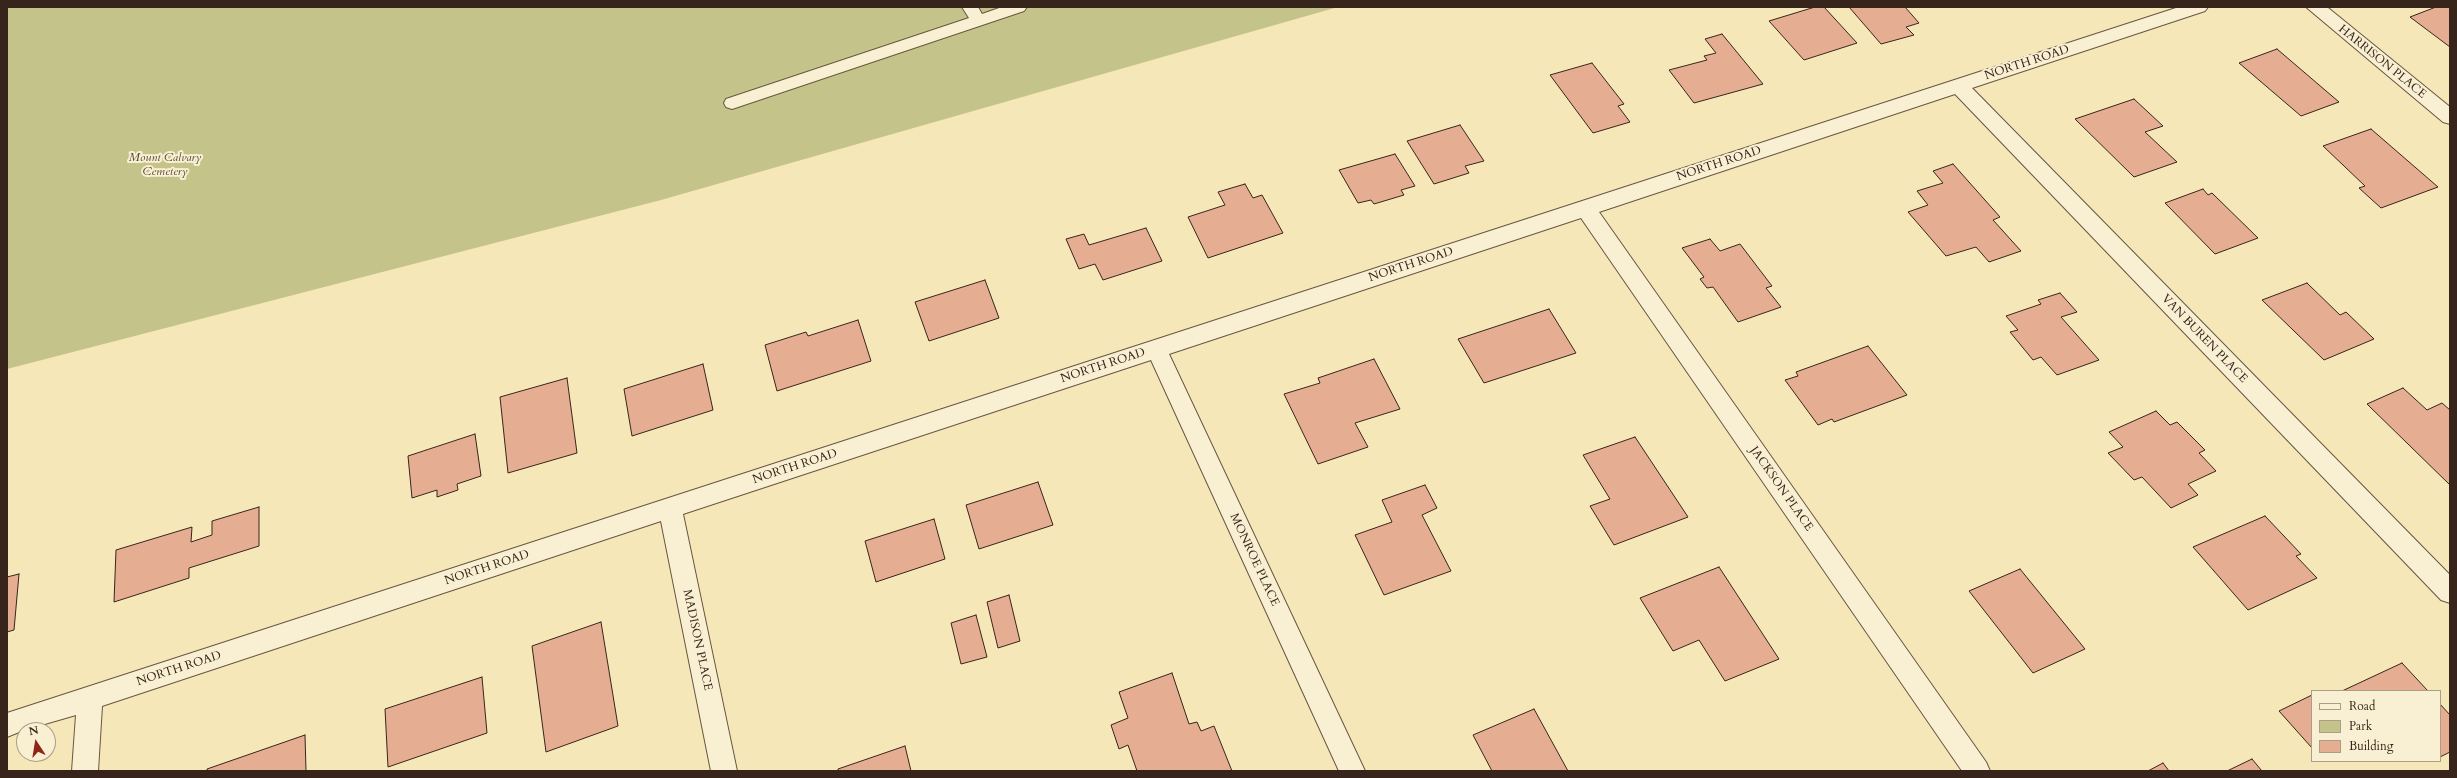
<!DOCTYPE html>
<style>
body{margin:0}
#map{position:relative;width:2457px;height:778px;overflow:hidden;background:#f6e7b9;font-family:Cardo,serif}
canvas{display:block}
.frame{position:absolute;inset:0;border:8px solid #37251b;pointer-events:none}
.legend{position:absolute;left:2311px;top:690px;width:130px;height:72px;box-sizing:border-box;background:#f9efd2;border:1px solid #ab9e89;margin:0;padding:5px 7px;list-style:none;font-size:12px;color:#37251b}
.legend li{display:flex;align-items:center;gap:8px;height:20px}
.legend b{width:20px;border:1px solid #ab9e89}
.north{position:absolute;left:16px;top:722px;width:40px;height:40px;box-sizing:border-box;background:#f9efd2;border:1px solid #ab9e89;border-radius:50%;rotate:348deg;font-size:11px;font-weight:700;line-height:16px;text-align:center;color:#37251b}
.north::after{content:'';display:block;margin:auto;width:14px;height:18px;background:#8f2418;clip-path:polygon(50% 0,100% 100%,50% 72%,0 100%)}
</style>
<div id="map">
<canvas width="2457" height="778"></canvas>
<div class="frame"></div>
<ul class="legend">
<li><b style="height:5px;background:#f9efd2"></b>Road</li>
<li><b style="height:11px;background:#c4c38a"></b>Park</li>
<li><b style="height:11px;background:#e5ad91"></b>Building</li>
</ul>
<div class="north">N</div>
</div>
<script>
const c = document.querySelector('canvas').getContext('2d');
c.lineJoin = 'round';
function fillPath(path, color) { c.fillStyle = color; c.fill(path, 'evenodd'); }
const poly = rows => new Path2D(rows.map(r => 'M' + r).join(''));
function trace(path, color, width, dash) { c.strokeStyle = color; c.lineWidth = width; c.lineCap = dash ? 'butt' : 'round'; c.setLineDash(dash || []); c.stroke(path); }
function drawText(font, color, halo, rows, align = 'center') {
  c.font = font + ' Cardo,serif'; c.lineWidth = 4; c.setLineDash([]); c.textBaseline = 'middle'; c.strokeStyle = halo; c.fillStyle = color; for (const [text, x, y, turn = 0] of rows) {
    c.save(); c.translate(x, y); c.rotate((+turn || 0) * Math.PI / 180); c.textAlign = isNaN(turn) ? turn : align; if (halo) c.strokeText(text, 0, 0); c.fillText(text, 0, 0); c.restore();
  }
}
fillPath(poly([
 [7,7,1338,7,661,200,7,369]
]), '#c4c38a');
const building = poly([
 [1815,7,1824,7,1857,43,1804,60,1769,21,1815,7],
 [1849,7,1905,7,1919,23,1906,27,1914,35,1881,44,1849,7],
 [2436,7,2450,7,2450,47,2410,17,2436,7],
 [1722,34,1763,84,1694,103,1669,70,1707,60,1704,56,1716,53,1705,39,1722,34],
 [2277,49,2339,102,2301,116,2239,63,2277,49],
 [1592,63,1624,104,1618,106,1630,122,1593,133,1550,75,1592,63],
 [2134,99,2163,126,2145,132,2177,162,2134,177,2075,119,2134,99],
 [1460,125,1484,161,1465,166,1469,173,1434,184,1407,141,1460,125],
 [2371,129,2438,187,2381,208,2359,188,2365,186,2323,146,2371,129],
 [1395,154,1415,186,1401,190,1404,195,1374,204,1371,200,1358,203,1339,170,1395,154],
 [1953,164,2000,217,1993,220,2021,251,1989,262,1976,247,1946,256,1908,212,1928,205,1917,191,1943,183,1933,171,1953,164],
 [1245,184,1253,198,1262,195,1283,233,1208,258,1188,217,1225,205,1218,192,1245,184],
 [2203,189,2208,195,2212,193,2258,238,2215,254,2165,203,2203,189],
 [1146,228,1162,261,1103,280,1095,264,1079,269,1066,239,1084,234,1089,245,1146,228],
 [1710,239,1720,251,1740,244,1772,286,1766,288,1781,307,1738,322,1713,287,1707,288,1700,279,1704,277,1682,248,1710,239],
 [985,280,999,318,929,341,915,302,985,280],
 [2307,283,2340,315,2346,312,2374,339,2324,360,2262,300,2307,283],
 [2060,293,2077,312,2061,317,2099,360,2057,375,2041,357,2033,360,2010,332,2018,330,2006,316,2041,304,2038,300,2060,293],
 [1549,309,1576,353,1484,383,1458,339,1549,309],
 [858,320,871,361,777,391,765,345,806,332,808,336,858,320],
 [1868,346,1907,395,1834,422,1832,419,1818,425,1785,380,1798,376,1796,372,1868,346],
 [1374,359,1400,409,1355,423,1368,447,1318,464,1284,394,1320,383,1318,378,1374,359],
 [703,364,713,410,632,436,624,389,703,364],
 [567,378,577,453,508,473,500,397,567,378],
 [2403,388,2427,410,2442,403,2450,410,2450,485,2367,404,2403,388],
 [2156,411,2170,425,2177,422,2205,450,2199,453,2216,471,2188,484,2198,495,2171,508,2142,477,2134,480,2108,453,2123,447,2109,432,2156,411],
 [475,434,481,476,457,484,458,490,437,497,437,490,412,498,408,456,475,434],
 [1635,437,1688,517,1614,545,1590,506,1610,499,1583,455,1635,437],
 [1038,482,1053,525,979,549,966,505,1038,482],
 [1425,485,1437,508,1422,515,1451,571,1384,595,1355,535,1392,522,1382,500,1425,485],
 [259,507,259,546,189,568,189,578,114,602,116,550,192,527,191,542,212,535,212,521,259,507],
 [2265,516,2301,554,2296,556,2317,578,2248,610,2193,547,2265,516],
 [934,519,945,559,876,582,865,541,934,519],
 [1719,567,1779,659,1725,681,1699,640,1673,651,1640,598,1719,567],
 [2020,569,2085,649,2033,673,1969,591,2020,569],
 [19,574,14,630,7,632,7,577,19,574],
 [1009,595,1020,641,998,648,987,602,1009,595],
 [976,615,987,657,961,664,951,623,976,615],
 [601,622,618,726,546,752,532,646,601,622],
 [2402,663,2428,691,2342,691,2402,663],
 [1172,673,1189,724,1197,722,1201,731,1214,726,1232,771,1137,771,1128,745,1119,749,1111,725,1128,718,1119,692,1172,673],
 [482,677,487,733,388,767,385,709,482,677],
 [2312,695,2312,748,2279,711,2312,695],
 [2440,704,2450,715,2450,752,2440,757,2440,704],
 [1534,709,1568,771,1492,771,1473,735,1534,709],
 [305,735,306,771,207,771,207,769,305,735],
 [905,746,911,771,838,771,838,769,905,746],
 [2252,759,2262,771,2227,771,2252,759],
 [2163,763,2169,771,2148,771,2163,763]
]);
fillPath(building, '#e5ad91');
trace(building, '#37251b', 1);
const lane = poly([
 [962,7,978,7,982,14,1002,7,1027,7,1024,11,738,107,732,109,726,107,724,103,726,99,969,18,962,7]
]);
const street = poly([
 [2179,7,2208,7,2205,11,1972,88,2450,575,2450,603,2441,600,1955,94,1599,212,1986,762,1990,771,1962,771,1581,218,1169,354,1365,771,1339,771,1151,360,683,514,737,771,711,771,661,521,102,706,98,771,72,771,76,715,24,730,7,737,7,713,2179,7],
 [2306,7,2327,7,2450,107,2450,124,2443,122,2306,7]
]);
trace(lane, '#675642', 2);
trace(street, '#675642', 2);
fillPath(lane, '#f9efd2');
fillPath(street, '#f9efd2');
drawText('12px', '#37251b', '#f9efd2', [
 ["HARRISON PLACE",2382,62,39],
 ["NORTH ROAD",2027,63,-18],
 ["NORTH ROAD",1719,164,-18],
 ["NORTH ROAD",1411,265,-18],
 ["VAN BUREN PLACE",2204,339,46],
 ["NORTH ROAD",1103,366,-18],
 ["NORTH ROAD",795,467,-18],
 ["JACKSON PLACE",1781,489,55],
 ["MONROE PLACE",1254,560,65],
 ["NORTH ROAD",487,568,-18],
 ["MADISON PLACE",697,640,78],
 ["NORTH ROAD",179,669,-18]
]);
drawText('italic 12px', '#5a4c37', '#f9efd2', [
 ["Mount Calvary",165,158],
 ["Cemetery",165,172]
]);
</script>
